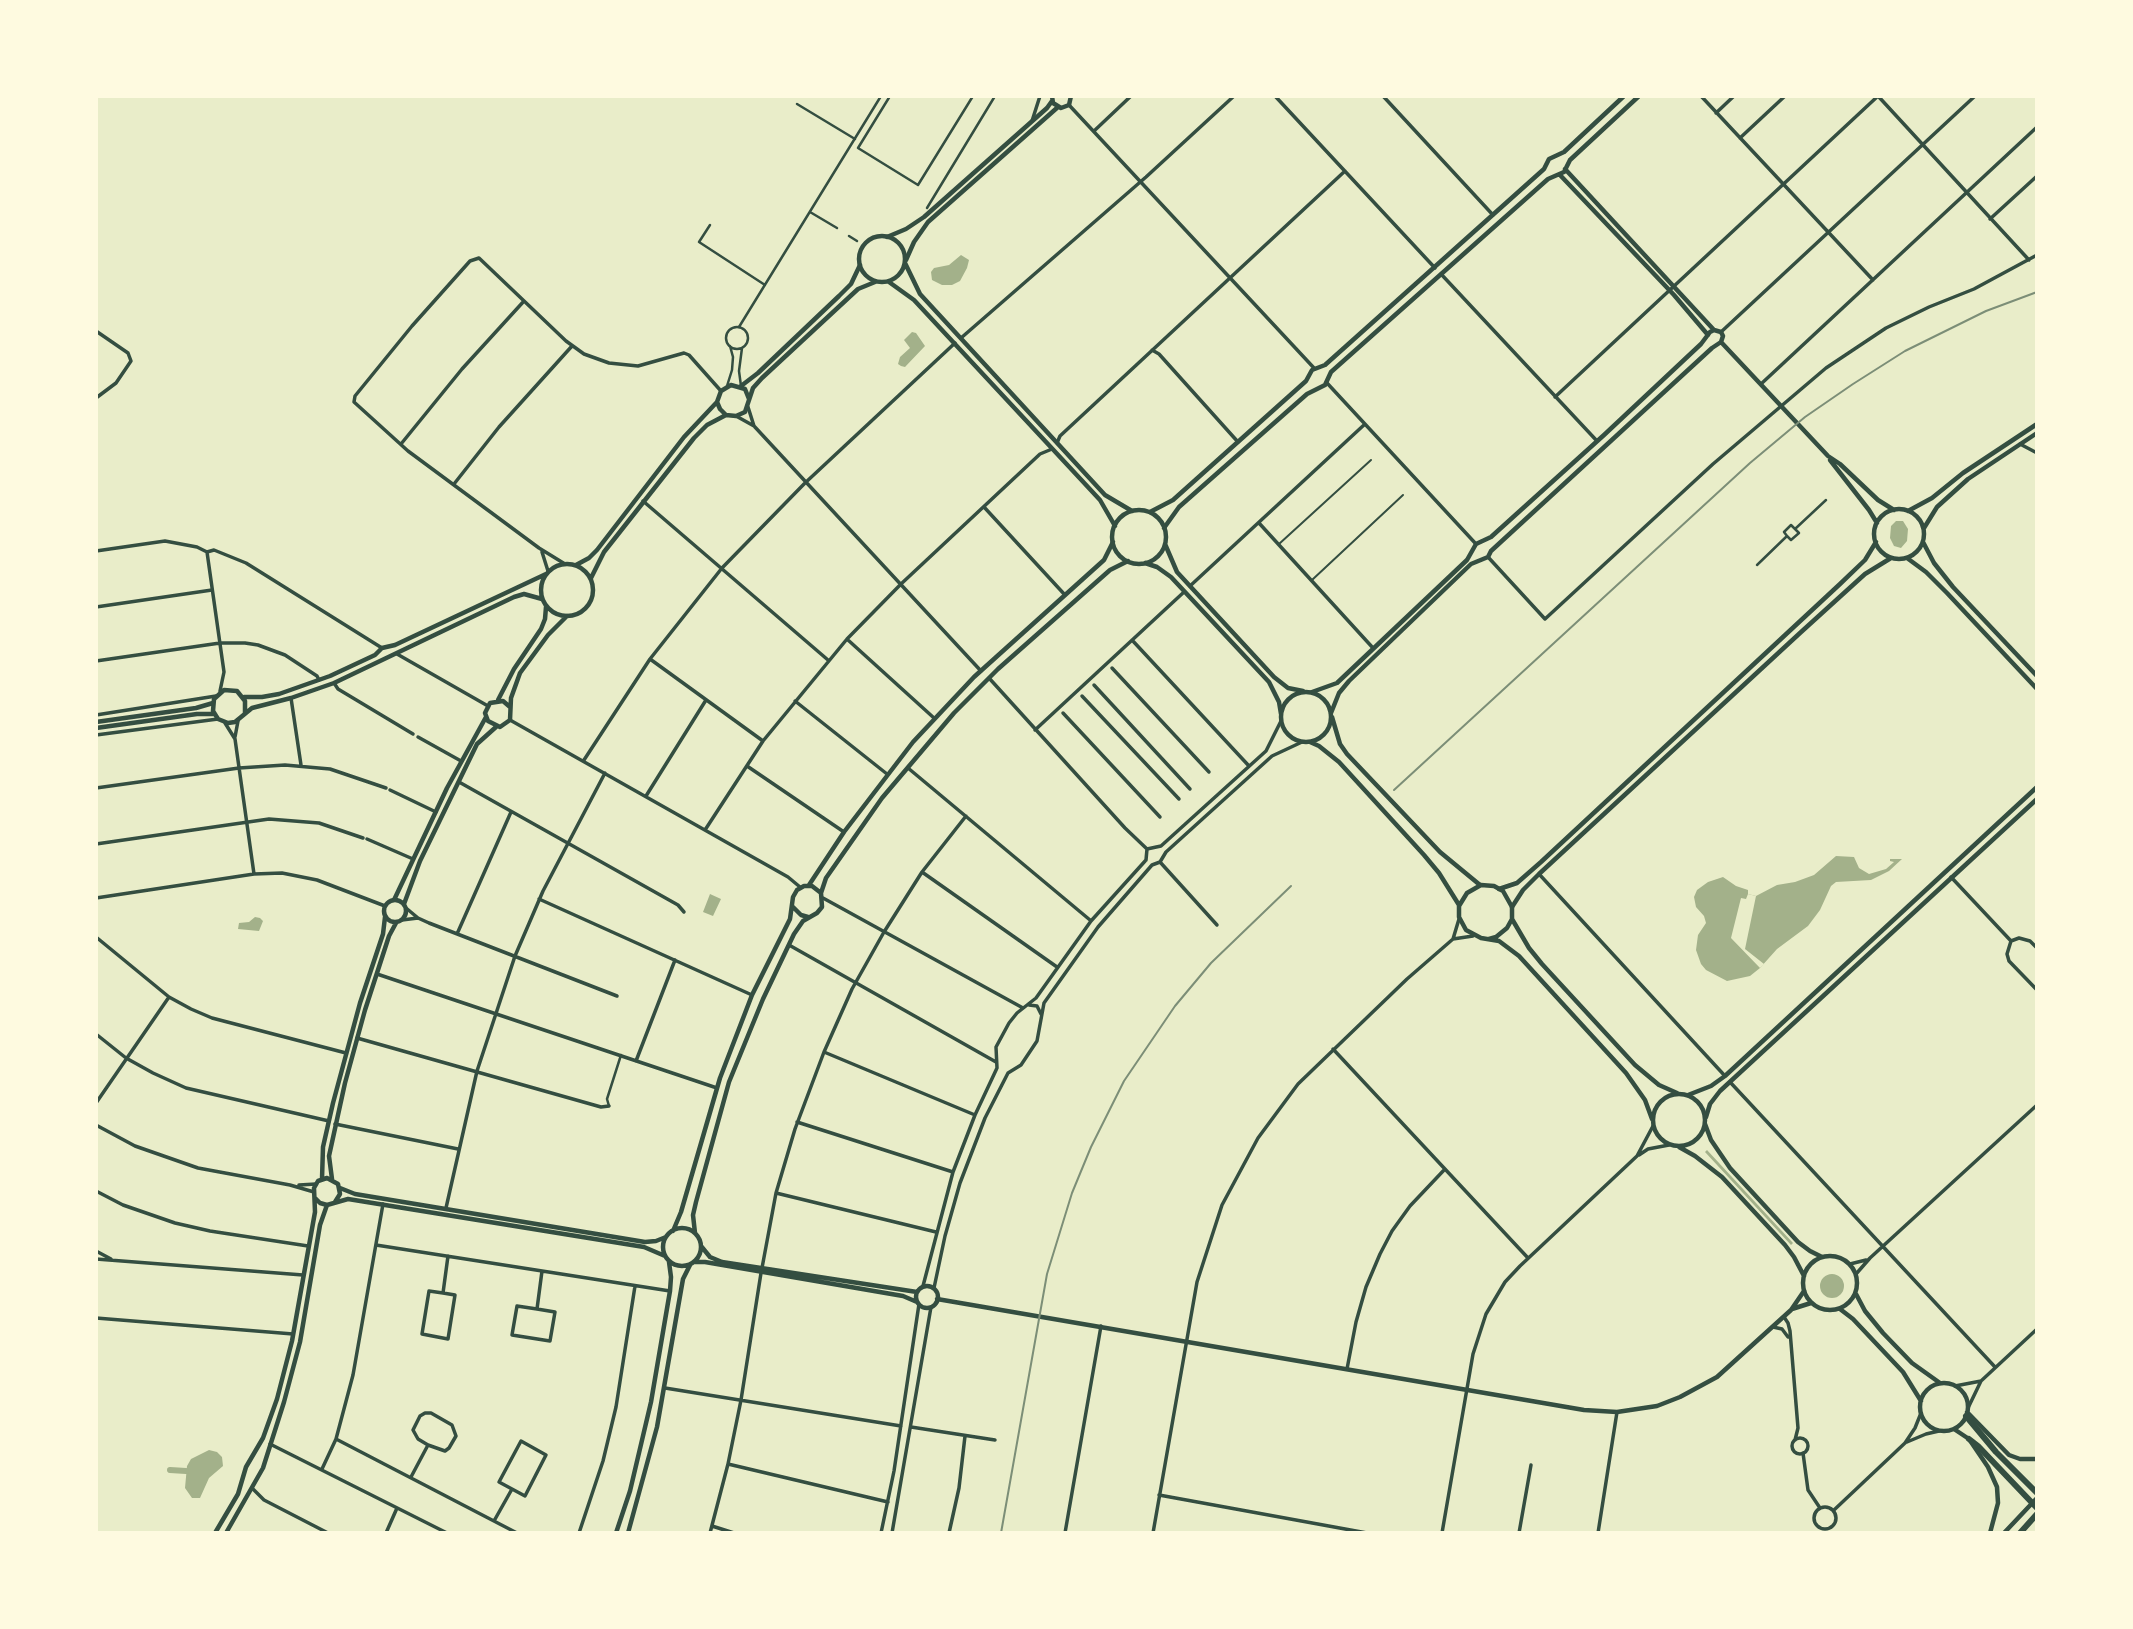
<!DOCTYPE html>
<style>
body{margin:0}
#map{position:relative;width:2133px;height:1629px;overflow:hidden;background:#e9edc9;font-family:"Times New Roman",serif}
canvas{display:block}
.frame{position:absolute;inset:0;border:98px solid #fefae0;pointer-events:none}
</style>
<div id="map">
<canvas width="2133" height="1629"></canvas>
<div class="frame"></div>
</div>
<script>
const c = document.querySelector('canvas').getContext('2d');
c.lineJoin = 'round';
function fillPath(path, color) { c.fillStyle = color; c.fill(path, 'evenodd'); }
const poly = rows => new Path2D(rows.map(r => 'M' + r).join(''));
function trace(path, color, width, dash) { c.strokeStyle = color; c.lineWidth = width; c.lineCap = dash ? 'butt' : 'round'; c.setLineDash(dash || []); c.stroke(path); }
fillPath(poly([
 [961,255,969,260,967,268,960,281,952,285,942,285,932,280,931,272,934,268,949,265],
 [912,332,916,333,925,346,905,367,901,366,898,364,900,357,910,348,904,340],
 [1896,521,1903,521,1908,529,1907,541,1901,548,1894,546,1890,538,1891,526],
 [1836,856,1854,857,1859,868,1869,874,1886,869,1894,862,1890,861,1890,859,1902,859,1889,871,1871,880,1836,882,1831,886,1820,910,1808,926,1777,949,1760,968,1750,976,1727,981,1706,970,1701,964,1696,950,1698,935,1706,923,1704,916,1696,907,1694,897,1697,890,1708,882,1723,877,1736,886,1748,890,1748,894,1756,896,1777,885,1795,882,1814,875],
 [710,894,721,899,713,916,703,912],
 [255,917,260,918,263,921,259,931,238,929,239,923,249,922],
 [1707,1150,1793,1243,1791,1245,1705,1152],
 '1820 1286a12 12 0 1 1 24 0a12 12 0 1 1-24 0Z',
 [209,1450,217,1452,222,1457,223,1466,209,1478,200,1498,192,1498,185,1488,187,1466,191,1459]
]), '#a3b18a');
fillPath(poly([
 [1748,894,1756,896,1745,949,1764,964,1760,968,1731,938,1741,898,1746,899]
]), '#e9edc9');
trace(poly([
 [170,1470,186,1471]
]), '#a3b18a', 6);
trace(poly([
 [1279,544,1371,460],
 [1312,580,1403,495]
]), '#344e41', 2);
trace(poly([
 [890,96,858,148,918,185,973,96],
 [797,104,855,139],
 [927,208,995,96],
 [810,212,837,228],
 [710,225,699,242,765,285],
 [849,236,857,241],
 [739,327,881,96],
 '726 338a11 11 0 1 1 22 0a11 11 0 1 1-22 0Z',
 [727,386,732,370,733,357,730,346],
 [741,386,739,371,742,348],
 [1795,529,1826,500],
 [1757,565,1787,536,1784,532,1791,525,1799,533,1791,540,1787,536],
 [609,1106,607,1099,621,1055]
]), '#344e41', 2.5);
trace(poly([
 [1275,96,1435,268],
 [1383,96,1493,215],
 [1701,96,1873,280],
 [1878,96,2029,260],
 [1069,105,1314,368],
 [1716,113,1734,96],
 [1032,121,1040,96],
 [1094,131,1131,96],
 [1740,138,1785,96],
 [1990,219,2037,176],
 [1441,274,1597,441],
 [96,331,128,353,131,361,116,383,96,398],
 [1721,332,1975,96],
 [961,338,1146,177,1234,96],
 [1152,350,1159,354,1238,442],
 [1327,383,1476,544],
 [1761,384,2037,127],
 [1555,397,1878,96],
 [748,407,754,426],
 [736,416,754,426,981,671],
 [1057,443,1060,436,1345,171],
 [401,444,462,369,524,301],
 [2020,444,2037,453],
 [454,484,499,427,572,346],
 [643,501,828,660],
 [984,507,1065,595],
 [1259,523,1373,648],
 [96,551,165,541,197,547,207,552,214,550,246,563,382,648],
 [207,552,224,672,220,691],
 [542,552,548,571],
 [1488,557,1545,619,1713,464,1826,368,1886,328,1929,307,1974,289,2037,255],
 [565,564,539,548,408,451,354,402,355,396,412,326,470,261,479,258,566,341,584,354,609,363,638,366,684,353,689,355,721,391],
 [1190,586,1365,424],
 [96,607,212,590],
 [848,640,934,718],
 [1132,640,1249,766],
 [397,654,488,706],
 [650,659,763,741],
 [96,661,220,643,245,643,258,645,285,655,317,676,319,680],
 [1112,668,1209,772],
 [989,678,1125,828,1147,849],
 [334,683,338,689,413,734],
 [1094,685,1190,789],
 [1082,696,1179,799],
 [291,698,301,765],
 [795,701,887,774],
 [1063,713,1160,817],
 [96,715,216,696],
 [510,720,788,877,800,887],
 [225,723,235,739,254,874],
 [1035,730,1184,592],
 [96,735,218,719],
 [235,737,238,721],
 [418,737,461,761],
 [584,760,650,659,722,568,805,483,955,343],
 [747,766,844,832],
 [908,768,1090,920],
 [459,782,678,905,684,912],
 [96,788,239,768,285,765,330,769,386,788],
 [390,790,436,812],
 [646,796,706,700],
 [705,830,763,741,847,639,901,584,1040,454,1052,449],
 [367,839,413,859],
 [96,844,269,819,319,823,363,838],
 [1146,860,1147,849,1161,846,1266,751,1281,721],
 [1160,862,1217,925],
 [922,872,1057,967],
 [1539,874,1725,1076],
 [1951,877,2011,941],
 [96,898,254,874,282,873,317,880,385,906],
 [823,898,1023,1008],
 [539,899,752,995],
 [406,908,418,918,429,923,617,996],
 [402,920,418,918],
 [457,934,511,812],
 [96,937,169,997,191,1009,212,1018,346,1053],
 [1453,939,1473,936],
 [789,945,996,1062],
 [2037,948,2030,941,2019,938,2011,941,2007,954,2009,961,2037,990],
 [377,974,717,1088],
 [1029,1005,1037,1006,1041,1014],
 [96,1034,126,1058,153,1073,186,1088,329,1121],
 [357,1038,601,1107,609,1106],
 [1333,1049,1528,1258],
 [824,1052,975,1115],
 [636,1061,675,960],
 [997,1068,996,1047,1009,1023,1017,1013,1036,998,1091,921,1146,860],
 [1730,1082,1995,1367],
 [96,1103,169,997],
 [797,1122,953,1172],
 [335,1124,458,1149],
 [96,1125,135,1146,198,1168,290,1185,314,1192],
 [1639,1155,1648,1149,1669,1145],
 [299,1185,316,1184],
 [96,1191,123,1205,175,1223,210,1231,308,1246],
 [776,1193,936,1232],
 [446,1208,477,1071,515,956,543,891,605,773],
 [376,1245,670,1291],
 [96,1251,111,1259],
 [96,1259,303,1275],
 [1850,1264,1866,1260],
 [762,1268,776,1193,795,1129,824,1052,852,989,884,932,922,872,966,816],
 [1856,1274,1870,1258,2037,1105],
 [923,1286,953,1172,975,1115,997,1068],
 [934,1288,945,1236,960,1183,985,1118,1008,1073,1021,1065,1037,1041,1044,1003,1098,927,1152,865,1160,862,1166,852,1272,756,1302,742],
 [443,1293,455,1295,448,1339,422,1334,429,1291,443,1293,448,1256],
 [537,1309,555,1312,550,1341,512,1335,517,1306,537,1309,542,1271],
 [1784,1317,1788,1323,1790,1331,1798,1428,1795,1440],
 [96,1318,293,1334],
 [1773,1327,1782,1329,1788,1337],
 [1347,1369,1356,1322,1366,1287,1380,1254,1392,1231,1410,1206,1445,1169],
 [1955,1386,1981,1381],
 [665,1388,901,1426],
 [1968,1408,1981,1381,2037,1329],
 [911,1427,995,1440],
 '1792 1446a8 8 0 1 1 16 0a8 8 0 1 1-16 0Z',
 [336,1439,517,1533],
 [1907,1442,1926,1434,1939,1431],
 [270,1444,447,1533],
 [1803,1453,1808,1490,1820,1508],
 [728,1464,888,1502],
 [322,1469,336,1439,353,1375,383,1204],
 [411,1477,428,1445,445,1451,449,1448,456,1436,452,1425,431,1413,425,1413,420,1416,413,1430,418,1439,428,1445],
 [252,1488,264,1500,328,1533],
 [1159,1495,1367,1533],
 '1814 1518a11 11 0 1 1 22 0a11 11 0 1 1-22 0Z',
 [1834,1510,1905,1443,1915,1428,1921,1413],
 [494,1521,512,1489,525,1496,546,1455,521,1441,499,1482,512,1489],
 [712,1526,734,1533],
 [386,1533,397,1508],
 [579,1533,603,1461,616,1407,635,1286],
 [710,1533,728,1464,741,1400,761,1273],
 [881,1533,894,1471,919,1304],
 [892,1533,931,1307],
 [949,1533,959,1488,965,1436],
 [1065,1533,1101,1326],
 [1153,1533,1197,1282,1222,1205,1258,1138,1298,1084,1407,979,1453,939,1459,919],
 [1442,1533,1473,1354,1486,1314,1505,1282,1520,1266,1637,1156,1653,1126],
 [1519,1533,1531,1465],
 [1598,1533,1617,1412]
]), '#344e41', 3.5);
trace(poly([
 [1052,96,1053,103,1061,108,1069,105,1071,96],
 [1565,169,1714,330],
 [1560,175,1674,295,1708,335],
 [887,237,906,229,924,217,1047,108,1052,101],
 [906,260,914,242,928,222,1058,107],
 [1721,342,1828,456,1840,464,1878,500,1894,510],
 [741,386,758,373,839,296,851,284,860,265],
 [749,399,745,389,731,385,721,391,717,402,720,409,726,415,736,416,745,412,753,388,762,378,858,289,875,282],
 [1830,460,1869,510,1877,523],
 '1874 534a25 25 0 1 1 50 0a25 25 0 1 1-50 0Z',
 [1908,511,1932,498,1963,473,2037,424],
 [1150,512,1173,500,1306,381,1312,370,1325,365,1544,169,1549,159,1564,152,1624,96],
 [1164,528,1179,507,1307,394,1325,385,1331,372,1548,179,1564,172,1570,160,1639,96],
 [1924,528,1937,507,1968,479,2037,433],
 [1923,542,1934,563,1953,587,2037,676],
 [1907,558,1926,572,1947,593,2037,689],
 '541 590a26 26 0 1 1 52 0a26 26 0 1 1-52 0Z',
 [576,565,589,558,597,550,684,437,717,402],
 [591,578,604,552,694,438,707,425,726,415],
 [1312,692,1337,683,1467,560,1476,544,1491,537,1604,435,1701,344,1710,332,1714,330,1721,332,1723,336,1721,342],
 [244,697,262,697,279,694,330,676,375,655,382,648,395,645,546,574],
 [498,700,514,669,541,629,545,619,546,607],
 [510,707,503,701,490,703,485,713,488,721,500,727,510,720,511,698,520,673,548,635,567,616],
 [245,713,245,701,237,691,224,690,214,699,213,711,218,719,228,723,235,722,252,708,291,698,334,683,514,597,524,594,542,599],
 [1331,713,1339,693,1349,681,1471,564,1488,557,1491,551,1712,348,1721,342],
 [96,722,196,708,213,703],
 [96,728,197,714,214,714],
 [809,885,844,832,913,742,974,677,1104,560,1113,542],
 [1499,889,1517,883,1541,862,1840,584,1865,560,1876,542],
 '384 911a11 11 0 1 1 22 0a11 11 0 1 1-22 0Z',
 [394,900,447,788,486,717],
 [404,904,420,861,477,744,496,727],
 [793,907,801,915,808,917],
 [1512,907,1523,890,1539,874,1800,633,1865,574,1891,558],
 [1688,1095,1711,1086,1725,1076,2037,787],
 [1706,1117,1710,1104,1720,1091,2037,799],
 [322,1179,323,1147,333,1103,360,1003,383,934,385,917],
 [332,1179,329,1156,345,1083,365,1010,389,936,396,923],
 [340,1188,355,1194,645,1242,656,1241,666,1237],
 [315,1198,320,1203,327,1205,348,1199,644,1247,665,1256],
 '663 1247a19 19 0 1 1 38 0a19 19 0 1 1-38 0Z',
 [673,1231,681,1212,720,1078,752,995,790,919,793,897,797,890,804,886,812,886,821,893],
 [695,1233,693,1215,696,1202,729,1082,763,999,794,934,803,921,817,913,822,907,821,893,826,878,882,798,954,713,998,669,1110,570,1128,561],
 [701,1246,710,1257,722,1262,917,1292],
 [694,1262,705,1262,903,1296,917,1302],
 '916 1297a11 11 0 1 1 22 0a11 11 0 1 1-22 0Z',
 [937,1299,1584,1410,1617,1412,1657,1406,1680,1397,1717,1377,1791,1310,1804,1291],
 [1792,1309,1811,1303],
 [215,1533,238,1494,246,1467,263,1438,277,1399,292,1341,315,1212,314,1188,318,1181,327,1178,338,1184,340,1194,335,1202],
 [226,1533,263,1468,284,1402,300,1342,320,1225,327,1205],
 [616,1533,630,1491,651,1402,670,1291,671,1277,669,1262],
 [628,1533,657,1427,683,1279,690,1265]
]), '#344e41', 4.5);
trace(poly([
 '859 259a23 23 0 1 1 46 0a23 23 0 1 1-46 0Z',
 [905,263,920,294,1105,495,1132,511],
 [889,282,914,300,1100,500,1115,526],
 '1112 537a27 27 0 1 1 54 0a27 27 0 1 1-54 0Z',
 [1165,544,1177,572,1274,677,1288,688,1303,691],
 [1145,563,1157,567,1171,577,1269,682,1279,702,1281,714],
 '1281 717a25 25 0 1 1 50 0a25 25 0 1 1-50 0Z',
 [1332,717,1340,744,1347,754,1440,852,1480,885],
 [1310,742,1319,746,1339,762,1424,855,1439,873,1459,905],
 [1512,919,1529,948,1542,964,1635,1065,1659,1085,1677,1093],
 [1489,939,1496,937,1507,928,1512,919,1512,907,1503,891,1494,886,1481,885,1467,893,1459,906,1459,917,1466,930,1481,938,1499,941,1519,956,1626,1073,1645,1100,1652,1119],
 '1653 1120a26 26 0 1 1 52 0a26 26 0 1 1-52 0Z',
 [1705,1124,1711,1140,1730,1168,1798,1242,1810,1251,1822,1257],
 [1679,1147,1695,1156,1722,1177,1785,1245,1794,1257,1804,1276],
 '1803 1283a27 27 0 1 1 54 0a27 27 0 1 1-54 0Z',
 [1856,1294,1865,1311,1883,1333,1912,1363,1940,1383],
 [1840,1309,1853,1319,1903,1372,1921,1401],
 '1920 1407a24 24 0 1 1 48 0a24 24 0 1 1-48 0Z',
 [1967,1412,2009,1455,2020,1459,2037,1459],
 [1954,1429,1969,1439,1988,1467,1997,1487,1998,1503,1990,1533],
 [2004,1533,2037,1498]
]), '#344e41', 4.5);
trace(poly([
 [1966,1416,1996,1452,2037,1493],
 [1969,1439,1978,1446,2037,1508],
 [2020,1533,2037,1514]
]), '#344e41', 6);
trace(poly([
 [1394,790,1750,463,1805,417,1853,384,1905,351,1986,311,2037,292],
 [1001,1533,1047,1274,1072,1193,1091,1147,1124,1081,1175,1006,1211,963,1291,886]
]), '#7c8e77', 2);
</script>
